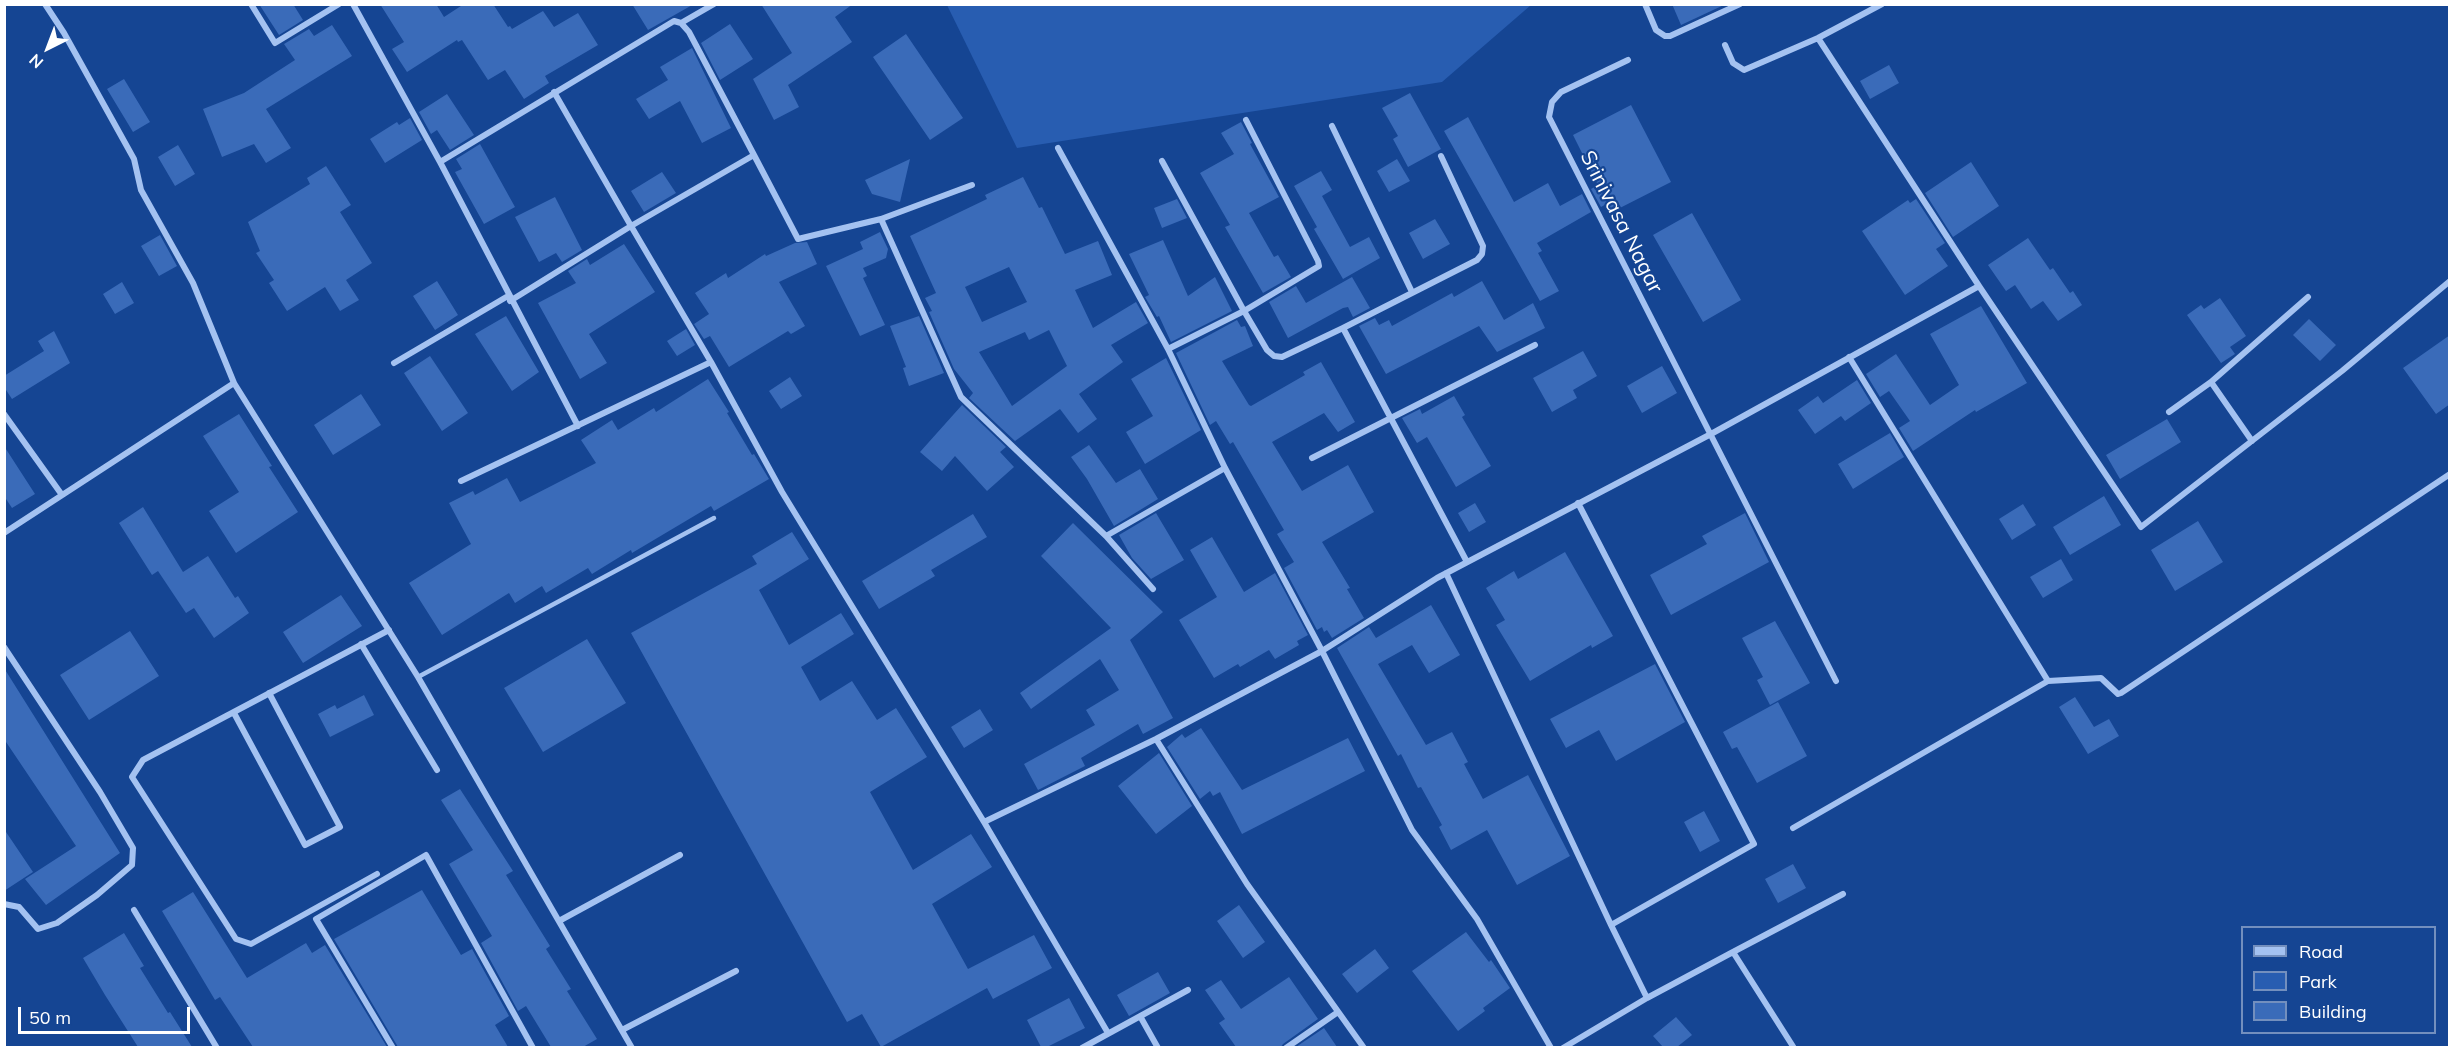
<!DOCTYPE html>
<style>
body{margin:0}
#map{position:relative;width:2454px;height:1052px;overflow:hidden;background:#154593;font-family:Mulish,sans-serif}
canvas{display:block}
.frame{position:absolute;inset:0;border:6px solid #fff;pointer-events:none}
.legend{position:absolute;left:2241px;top:926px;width:195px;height:108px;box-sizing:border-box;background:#154593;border:2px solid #738fbe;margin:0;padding:8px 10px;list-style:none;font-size:18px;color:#fff}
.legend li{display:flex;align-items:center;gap:12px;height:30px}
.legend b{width:30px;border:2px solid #738fbe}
.north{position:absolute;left:18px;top:18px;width:60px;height:60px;-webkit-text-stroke:4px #154593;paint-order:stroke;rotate:222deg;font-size:16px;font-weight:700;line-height:24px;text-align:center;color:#fff}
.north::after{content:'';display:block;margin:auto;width:21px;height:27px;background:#fff;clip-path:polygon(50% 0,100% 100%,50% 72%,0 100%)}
.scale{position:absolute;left:18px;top:1007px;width:172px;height:27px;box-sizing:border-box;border:3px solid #fff;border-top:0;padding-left:8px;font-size:18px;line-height:21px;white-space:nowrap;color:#fff;-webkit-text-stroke:4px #154593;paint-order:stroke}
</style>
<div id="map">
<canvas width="2454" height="1052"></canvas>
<div class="frame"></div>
<ul class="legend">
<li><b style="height:8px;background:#a4c2f1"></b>Road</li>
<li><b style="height:16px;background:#285db1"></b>Park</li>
<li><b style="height:16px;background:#3a6bb9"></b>Building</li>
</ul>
<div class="north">N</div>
<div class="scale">50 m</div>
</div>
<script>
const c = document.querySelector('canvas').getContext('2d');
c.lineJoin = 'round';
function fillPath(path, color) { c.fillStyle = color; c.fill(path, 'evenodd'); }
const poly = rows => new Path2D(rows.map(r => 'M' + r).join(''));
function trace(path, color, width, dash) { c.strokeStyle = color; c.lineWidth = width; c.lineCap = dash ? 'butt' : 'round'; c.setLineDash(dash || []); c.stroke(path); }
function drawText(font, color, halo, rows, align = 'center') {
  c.font = font + ' Mulish,sans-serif'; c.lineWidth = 4.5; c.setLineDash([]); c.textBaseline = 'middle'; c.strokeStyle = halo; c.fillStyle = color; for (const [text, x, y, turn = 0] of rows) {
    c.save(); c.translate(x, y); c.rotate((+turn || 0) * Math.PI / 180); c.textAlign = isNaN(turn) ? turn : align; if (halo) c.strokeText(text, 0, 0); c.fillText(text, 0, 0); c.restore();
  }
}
fillPath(poly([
 [947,5,1531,5,1442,82,1017,148]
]), '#285db1');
fillPath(poly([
 [259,4,293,4,303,20,279,35],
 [380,4,436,4,444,17,464,4,493,4,508,27,510,26,512,29,543,11,554,27,578,13,598,45,545,76,549,83,524,99,505,70,488,80,462,40,458,42,457,40,407,72,392,49,404,42],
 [632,4,694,4,648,30],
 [761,4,853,4,835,17,852,42,788,85,799,107,774,120,753,79,792,53],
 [1672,4,1726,4,1681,25],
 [730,24,753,59,720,80,701,43],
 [332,25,352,56,266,109,291,148,266,163,254,144,222,157,203,109,244,93,295,60,284,44,309,29,314,36],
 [906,34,963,118,930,140,873,57],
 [692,48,731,128,702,143,680,101,649,119,636,99,668,80,660,67],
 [1889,65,1899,83,1870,99,1860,81],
 [124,79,150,122,133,132,107,89],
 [1410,93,1441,149,1408,167,1393,139,1398,136,1382,108],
 [447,94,474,135,450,150,437,130,431,134,419,112],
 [1631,105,1671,182,1612,212,1608,203,1601,207,1591,189,1598,185,1573,135],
 [1468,117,1514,202,1548,183,1560,206,1582,194,1591,212,1537,243,1542,251,1538,253,1559,291,1540,301,1444,131],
 [410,118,422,140,385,163,370,139,397,122,399,125],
 [1241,122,1252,143,1250,144,1279,197,1249,213,1274,257,1278,255,1291,277,1263,293,1225,227,1230,225,1200,173,1234,154,1221,133],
 [480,144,515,207,484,224,455,172,462,169,456,159],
 [178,145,195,174,175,186,158,157],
 [910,159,900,202,872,194,865,180],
 [1397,159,1410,181,1389,192,1377,171],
 [1971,162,1999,206,1953,237,1925,193],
 [326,166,351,205,340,212,372,263,346,280,359,300,340,311,325,287,287,311,269,283,274,280,256,253,260,251,248,222,310,184,307,178],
 [1321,171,1332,190,1322,196,1350,247,1369,237,1380,258,1343,279,1314,229,1317,227,1294,186],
 [662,172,676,193,644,212,631,191],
 [1023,177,1039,208,1042,207,1065,254,1098,241,1112,275,1075,290,1093,328,1136,302,1148,323,1111,345,1123,362,1079,394,1097,419,1078,433,1060,409,1015,441,969,398,973,393,954,369,929,312,932,311,925,298,936,293,910,236,987,199,985,195],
 [1009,267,1027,302,982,322,965,287],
 [1049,330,1067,366,1012,406,979,352,1025,332,1029,340],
 [555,197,582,250,562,262,556,253,539,262,515,217],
 [1177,199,1187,218,1162,228,1154,208],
 [1916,199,1945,243,1936,249,1948,266,1905,295,1862,231,1908,200,1910,203],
 [1692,213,1741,300,1703,322,1653,235],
 [1435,219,1450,244,1423,259,1409,233],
 [880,232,888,249,886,258,863,268,867,276,863,278,885,325,860,336,826,266,863,249,860,242],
 [160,235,177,266,159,276,141,246],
 [2028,238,2050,270,2053,268,2070,293,2073,291,2082,305,2058,321,2043,301,2031,309,2015,285,2006,291,1988,265],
 [1163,240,1188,296,1215,277,1232,311,1171,342,1159,316,1157,317,1145,297,1149,295,1129,254],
 [807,242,817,264,779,282,805,326,791,334,788,331,729,367,710,336,704,339,694,324,709,314,695,293,726,273,728,278,765,254,766,256,795,243],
 [624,244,655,292,589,334,607,363,580,379,538,303,576,283,568,271,587,259,590,265],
 [1352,277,1370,308,1353,317,1348,307,1343,308,1288,338,1269,302,1296,286,1306,303],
 [437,281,458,315,435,330,413,296],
 [1482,281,1504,320,1533,303,1545,328,1497,352,1479,326,1386,374,1359,326,1375,318,1379,325,1389,320,1392,326,1452,293,1454,297],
 [122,282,134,303,115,314,103,294],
 [2220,298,2246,336,2230,347,2235,354,2221,363,2187,315,2201,305,2204,309],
 [1981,306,2027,383,1976,412,1975,410,1913,451,1899,428,1910,421,1889,391,1880,397,1866,374,1896,354,1930,405,1959,385,1930,334],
 [506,316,539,372,512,391,475,334],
 [919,316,944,373,909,386,903,368,906,367,890,326],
 [2309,319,2336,345,2320,361,2293,335],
 [1237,320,1241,327,1245,326,1253,346,1222,361,1249,405,1251,406,1305,375,1303,372,1321,362,1355,422,1338,432,1324,413,1272,442,1302,491,1348,465,1374,512,1322,542,1350,588,1347,589,1364,618,1332,638,1327,630,1324,632,1322,627,1317,630,1284,568,1294,562,1277,534,1284,530,1233,442,1230,444,1216,421,1210,425,1176,353],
 [686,329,695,345,677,356,667,341],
 [54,331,70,363,12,399,4,387,4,376,44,351,38,341],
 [2450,335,2450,404,2436,414,2403,368],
 [1583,351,1597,376,1573,390,1577,398,1552,412,1533,378],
 [430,356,468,413,442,431,404,373],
 [1166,358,1201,430,1145,464,1126,432,1153,416,1131,379],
 [1662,366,1677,393,1642,413,1627,386],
 [790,377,802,396,781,409,769,391],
 [708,379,729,412,727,413,752,455,754,454,769,479,714,511,711,506,632,553,631,550,592,574,588,568,546,593,542,586,515,603,509,593,442,635,409,583,471,544,449,503,473,491,475,495,507,478,520,502,596,463,581,440,612,420,618,430,654,408,656,412],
 [1857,380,1871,403,1845,421,1841,416,1815,434,1798,410,1818,396,1823,403],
 [361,394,381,425,333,455,314,425],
 [1454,396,1465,415,1462,417,1491,466,1456,487,1427,437,1417,443,1402,418,1420,409,1422,414],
 [962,405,1006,447,1000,452,1014,467,987,491,955,456,942,471,920,452],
 [239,414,272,466,269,467,298,512,236,553,209,511,239,492,203,436],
 [2167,419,2181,442,2120,479,2106,455],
 [1890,433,1904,457,1853,489,1838,464],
 [1089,445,1116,483,1140,469,1158,499,1114,526,1087,479,1071,457],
 [4,446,35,494,12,508,4,496],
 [2104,496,2121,525,2070,555,2053,527],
 [1475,503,1486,522,1469,532,1458,513],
 [2023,504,2036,525,2012,540,1999,519],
 [143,507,183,572,208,556,235,598,238,596,249,613,214,638,194,608,186,613,158,571,152,575,119,523],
 [1156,513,1184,560,1151,579,1132,558,1119,535],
 [1745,513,1769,562,1671,615,1650,575,1707,544,1702,536],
 [973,514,987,537,931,570,935,576,879,609,862,581],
 [2198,521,2223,562,2175,591,2151,550],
 [1073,523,1163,612,1130,640,1173,718,1143,734,1138,724,1081,758,1085,766,1038,790,1024,764,1095,725,1086,710,1119,690,1100,659,1031,709,1020,693,1111,628,1041,556],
 [792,532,809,559,759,590,789,645,841,613,854,634,801,667,820,701,852,681,877,720,896,708,927,757,870,792,913,870,971,834,992,867,932,904,968,969,1034,935,1052,968,993,999,987,988,881,1047,862,1014,847,1022,631,633,757,564,752,556],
 [1212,537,1244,592,1275,573,1308,635,1297,641,1299,645,1275,659,1269,650,1240,667,1238,664,1214,678,1179,620,1217,597,1190,550],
 [1565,552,1613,636,1592,648,1591,645,1530,681,1496,625,1505,620,1486,588,1514,571,1518,579],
 [2061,559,2073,580,2043,598,2030,577],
 [341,595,362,626,303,663,283,632],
 [1431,605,1460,655,1429,673,1412,645,1378,664,1426,745,1452,732,1468,762,1464,764,1483,799,1528,775,1570,856,1517,885,1487,830,1451,850,1439,827,1442,825,1421,787,1418,788,1401,754,1398,756,1337,648,1369,627,1376,638],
 [1775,621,1810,683,1770,705,1757,680,1763,677,1742,638],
 [130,631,159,676,89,720,60,675],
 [587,639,626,703,543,752,504,688],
 [1655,664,1685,722,1616,761,1599,730,1566,748,1550,719],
 [4,668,120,853,46,905,25,879,76,846,4,739],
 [364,695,374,715,330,737,318,714,335,705,337,709],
 [2075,697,2094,727,2109,719,2119,736,2088,754,2059,707],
 [1778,702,1807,756,1757,783,1737,747,1732,749,1723,732],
 [980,709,993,730,964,748,951,727],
 [1201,728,1242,790,1348,738,1365,771,1242,834,1220,792,1213,796,1210,791,1200,799,1167,747,1182,734,1185,738],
 [1159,753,1192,806,1156,834,1118,786],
 [460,789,513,871,506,875,550,946,546,949,571,989,567,991,597,1039,583,1047,551,1047,526,1006,518,1011,481,943,492,936,449,864,473,850,441,800],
 [1704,811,1720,841,1700,852,1684,822],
 [4,829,33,872,4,891],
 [1793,864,1806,888,1778,903,1765,879],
 [422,890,461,955,472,949,509,1016,495,1025,508,1047,398,1047,334,939],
 [193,892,247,978,306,943,312,953,325,945,387,1047,253,1047,220,997,215,1000,162,911],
 [1239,905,1265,942,1243,958,1217,921],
 [1466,932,1489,962,1491,960,1510,988,1483,1008,1485,1011,1458,1031,1412,971],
 [124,933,144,966,140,968,168,1013,170,1012,192,1047,138,1047,105,995,83,958],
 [1375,949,1389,968,1357,993,1342,974],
 [1158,972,1170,993,1129,1016,1117,995],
 [1289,977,1318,1019,1283,1044,1281,1047,1236,1047,1219,1023,1225,1019,1205,990,1221,980,1241,1009],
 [1069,998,1085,1028,1047,1047,1041,1047,1027,1020],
 [1676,1017,1692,1035,1677,1047,1663,1047,1653,1036],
 [1324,1028,1337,1047,1296,1047]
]), '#3a6bb9');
trace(poly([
 [418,677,714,518]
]), '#a4c2f1', 4.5);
trace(poly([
 [45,4,64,33,134,159,141,190,193,283,234,383],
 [251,4,275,43,339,4],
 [353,4,440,162,578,426],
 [1645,4,1656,30,1665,36,1670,36,1740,4],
 [681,23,714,4],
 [1725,45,1733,63,1744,70,1818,38,1882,4],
 [1628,60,1561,92,1552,102,1549,117,1836,681],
 [554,92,631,226,754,155,798,239,881,219,972,185],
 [1332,126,1412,292],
 [1058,148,1168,349,1225,468,1322,651,1412,830,1477,919,1551,1048],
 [1162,161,1244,311,1319,266,1318,261,1246,120],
 [440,162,674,21,681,23,689,32,754,155],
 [881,219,961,397,1106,536,1153,589],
 [1979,286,2141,527,2342,371,2450,281],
 [510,301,631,226,711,362,782,492,984,822,1108,1033],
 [1343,328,1477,260,1482,254,1483,246,1441,156],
 [1168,349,1244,311,1267,350,1274,356,1282,357,1343,328,1467,562],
 [1849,357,2048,681,2101,678,2118,694,2121,693,2450,474],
 [394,363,508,296],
 [2211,382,2308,297],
 [2169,412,2211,382,2252,441],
 [4,414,62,495],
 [1312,458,1535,345],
 [461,481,711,362],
 [1578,503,1754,844,1611,925],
 [4,533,234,383,418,677,632,1048],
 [1106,536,1225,468],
 [1446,573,1611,925,1647,998],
 [361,644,437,770],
 [4,647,100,792,133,848,132,865,97,895,57,923,38,929,19,907,4,904],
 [234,713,305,845,340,827,269,693],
 [1156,739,1247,884,1364,1048],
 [984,822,1156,739,1322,651,1437,578,1711,434,1979,286,1818,38],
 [1793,828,2048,681],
 [377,874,251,944,236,939,132,777,143,760,389,630],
 [134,910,217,1048],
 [559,921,680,855],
 [1733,952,1843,894],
 [1140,1016,1158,1048],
 [622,1030,736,971],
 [393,1048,316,919,426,855,533,1048],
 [1082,1048,1188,990],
 [1286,1048,1338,1012],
 [1563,1048,1647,998,1733,952,1794,1048]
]), '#a4c2f1', 6);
drawText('21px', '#fff', '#154593', [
 ["Srinivasa Nagar",1621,222,63]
]);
</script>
